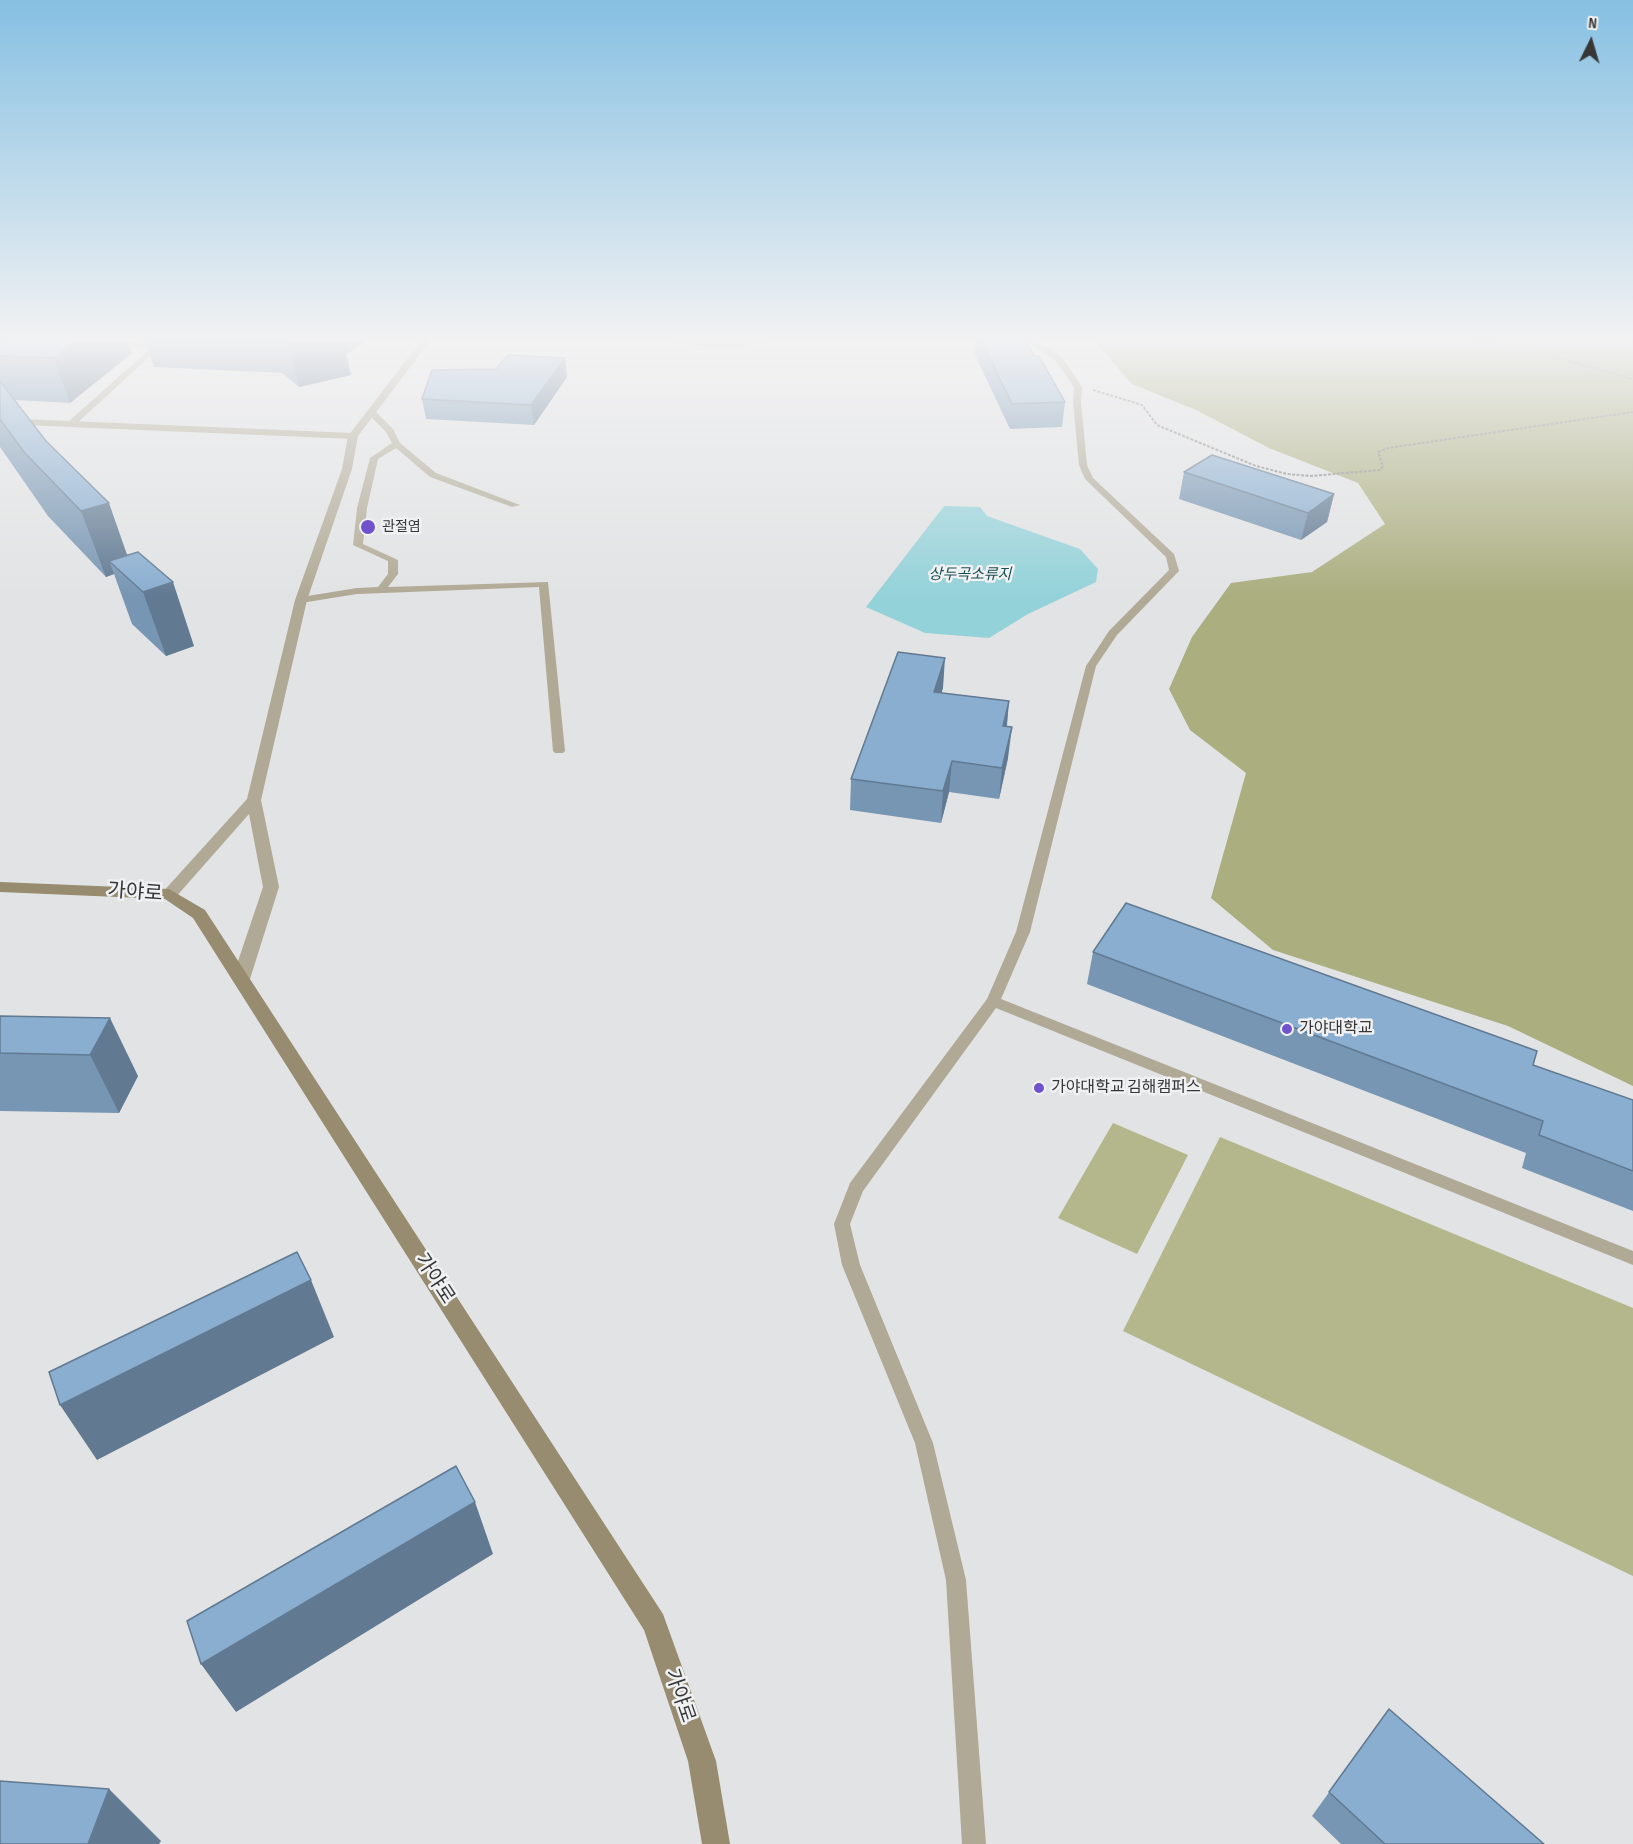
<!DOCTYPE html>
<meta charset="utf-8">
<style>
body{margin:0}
#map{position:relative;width:1633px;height:1844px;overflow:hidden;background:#e2e3e4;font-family:"Sofia Sans Condensed",sans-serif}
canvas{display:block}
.north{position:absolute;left:1561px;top:12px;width:60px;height:60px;-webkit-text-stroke:4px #f0f1f2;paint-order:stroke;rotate:5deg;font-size:16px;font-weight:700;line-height:24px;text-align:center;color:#373738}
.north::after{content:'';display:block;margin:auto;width:21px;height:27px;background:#373738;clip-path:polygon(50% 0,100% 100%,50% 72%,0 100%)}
</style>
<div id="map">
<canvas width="1633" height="1844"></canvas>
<div class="north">N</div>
</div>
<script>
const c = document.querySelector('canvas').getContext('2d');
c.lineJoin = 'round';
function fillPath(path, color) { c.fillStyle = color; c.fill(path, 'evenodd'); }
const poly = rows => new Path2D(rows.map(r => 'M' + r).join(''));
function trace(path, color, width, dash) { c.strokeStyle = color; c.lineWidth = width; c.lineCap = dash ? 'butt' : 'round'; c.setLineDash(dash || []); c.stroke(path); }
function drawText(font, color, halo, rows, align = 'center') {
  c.font = font + ' "Sofia Sans Condensed","Noto Sans KR",sans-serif'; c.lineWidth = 5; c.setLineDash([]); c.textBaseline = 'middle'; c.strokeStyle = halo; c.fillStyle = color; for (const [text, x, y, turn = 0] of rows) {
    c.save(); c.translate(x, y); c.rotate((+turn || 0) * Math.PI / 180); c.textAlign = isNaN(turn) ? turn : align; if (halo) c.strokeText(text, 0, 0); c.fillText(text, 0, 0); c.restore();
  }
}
fillPath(poly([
 [1113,1123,1188,1155,1137,1254,1058,1218],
 [1220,1137,1633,1308,1633,1576,1123,1331]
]), '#b4b68b');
fillPath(poly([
 [644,337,771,337,772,341,721,349],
 [1091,337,1633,337,1633,1086,1508,1026,1273,950,1211,898,1246,773,1190,730,1169,689,1192,637,1231,583,1312,572,1385,524,1358,483,1269,448,1196,410,1132,384]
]), '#abae7f');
fillPath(poly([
 [944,506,980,507,987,516,1080,549,1098,569,1096,582,1028,614,989,638,925,633,866,607]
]), '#94d2d9');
trace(poly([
 [1463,337,1551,356,1633,379],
 [1093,390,1142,405,1157,425,1256,466,1287,474,1311,476,1380,470,1383,466,1378,452,1388,448,1633,412]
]), '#888889', 2, [3, 1.5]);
fillPath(poly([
 [163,337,171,337,75,425,69,425,69,421,151,348,113,346,110,346,110,342,156,344,163,337],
 [902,337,1031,337,1062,357,1082,387,1081,402,1087,465,1093,478,1174,554,1179,571,1117,635,1096,666,1030,932,1001,999,1633,1251,1633,1265,996,1008,863,1191,850,1224,860,1265,933,1443,966,1580,986,1844,962,1844,946,1580,915,1443,842,1265,834,1224,850,1183,987,999,1016,932,1086,666,1109,631,1169,570,1166,557,1085,479,1079,465,1073,402,1074,387,1056,361,1025,340,936,342,902,337],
 [368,410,374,410,393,429,400,443,436,473,520,505,512,507,430,477,396,448,378,459,367,508,363,544,398,560,398,574,388,587,548,582,565,751,563,753,555,753,553,751,539,587,357,594,301,603,296,600,301,597,357,588,378,587,388,574,388,561,353,545,357,508,370,458,392,443,386,432,368,414,368,410]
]), '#b0a995');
fillPath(poly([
 [0,418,353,433,358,436,353,439,0,424,0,418]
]), '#b0a995');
fillPath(poly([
 [424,337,433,337,358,436,352,469,307,600,261,800,279,887,250,979,247,983,241,985,235,983,232,979,263,887,249,814,175,898,163,898,161,894,247,799,295,600,342,469,348,436,424,337]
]), '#b0a995');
fillPath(poly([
 [0,882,169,889,205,910,663,1614,716,1761,730,1844,702,1844,688,1761,644,1630,193,918,165,899,0,892,0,882]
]), '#978c6f');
fillPath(poly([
 [0,337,132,353,70,403,15,400,194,646,166,656,132,624,114,574,106,577,48,516,0,447],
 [144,337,373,337,346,354,351,375,299,387,282,373,154,367],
 [976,337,1025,337,1034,356,1065,402,1062,427,1010,429,975,355],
 [567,377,534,425,426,419,422,399],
 [1184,472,1334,494,1327,522,1301,540,1179,499],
 [943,688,941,693,1009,701,1007,726,1008,758,999,799,949,792,941,823,850,810,851,779],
 [1093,952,1533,1065,1633,1100,1633,1211,1522,1168,1526,1153,1087,984],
 [0,1016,138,1076,119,1113,0,1111],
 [1389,1709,1544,1844,1341,1844,1312,1816]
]), '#7796b3');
fillPath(poly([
 [79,337,127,337,132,353,70,403,54,358],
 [312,337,373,337,346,354,351,375,299,387,288,343],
 [565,358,567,377,534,425,531,405],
 [1334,494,1327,522,1301,540,1308,513],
 [109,503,132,569,109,561,114,574,106,577,81,511],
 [173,582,194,646,166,656,143,592],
 [945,658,943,688,932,722,934,692],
 [1009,701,1006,732,1003,726],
 [1012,727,1008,758,999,799,1002,768],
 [952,761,949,792,941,823,943,791],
 [110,1018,138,1076,119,1113,90,1055],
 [311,1280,334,1337,97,1460,60,1405],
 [475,1502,493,1554,236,1712,201,1664],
 [109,1789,161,1841,159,1844,88,1844]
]), '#617a92');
const building = poly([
 [0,337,81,337,54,358,0,356,0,337],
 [282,337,312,337,288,343,282,337],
 [980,337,1025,337,1034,356,1039,356,1065,402,1012,404,980,337],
 [508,355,565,358,531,405,422,399,432,370,496,369,508,355],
 [0,381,46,441,109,503,81,511,24,452,0,419,0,381],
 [1212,455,1334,494,1308,513,1184,472,1212,455],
 [138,552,173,582,143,592,109,561,138,552],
 [898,652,945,658,934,692,1009,701,1003,726,1012,727,1002,768,952,761,943,791,851,779,898,652],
 [1126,903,1537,1051,1533,1065,1633,1100,1633,1171,1539,1135,1543,1121,1093,952,1126,903],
 [0,1016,110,1018,90,1055,0,1053,0,1016],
 [297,1252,311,1280,60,1405,49,1372,297,1252],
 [456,1466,475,1502,201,1664,187,1621,456,1466],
 [1389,1709,1544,1844,1385,1844,1329,1792,1389,1709],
 [0,1781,109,1789,88,1844,0,1844,0,1781]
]);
fillPath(building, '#8aaed0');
trace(building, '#617a92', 1.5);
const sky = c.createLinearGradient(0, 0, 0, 596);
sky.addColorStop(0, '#86c0e2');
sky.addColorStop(0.57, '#f2f2f3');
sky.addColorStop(1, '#f2f2f300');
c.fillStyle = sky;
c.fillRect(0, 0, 1633, 596);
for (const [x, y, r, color] of [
 [368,527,8,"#7053cc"],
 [1287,1029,6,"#7053cc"],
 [1039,1088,6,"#7053cc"]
]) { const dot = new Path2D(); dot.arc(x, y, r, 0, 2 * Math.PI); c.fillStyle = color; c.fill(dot); trace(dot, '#f0f1f2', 2); }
drawText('14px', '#373738', '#f0f1f2', [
 ["관절염",382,527]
], 'left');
drawText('italic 15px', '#194f54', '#f0f1f2', [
 ["상두곡소류지",970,575]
]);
drawText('16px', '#373738', '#f0f1f2', [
 ["가야대학교",1299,1029],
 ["가야대학교 김해캠퍼스",1051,1088]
], 'left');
drawText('20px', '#373738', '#f0f1f2', [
 ["가야로",135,893,4],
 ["가야로",434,1279,57],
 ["가야로",679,1696,71]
]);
</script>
